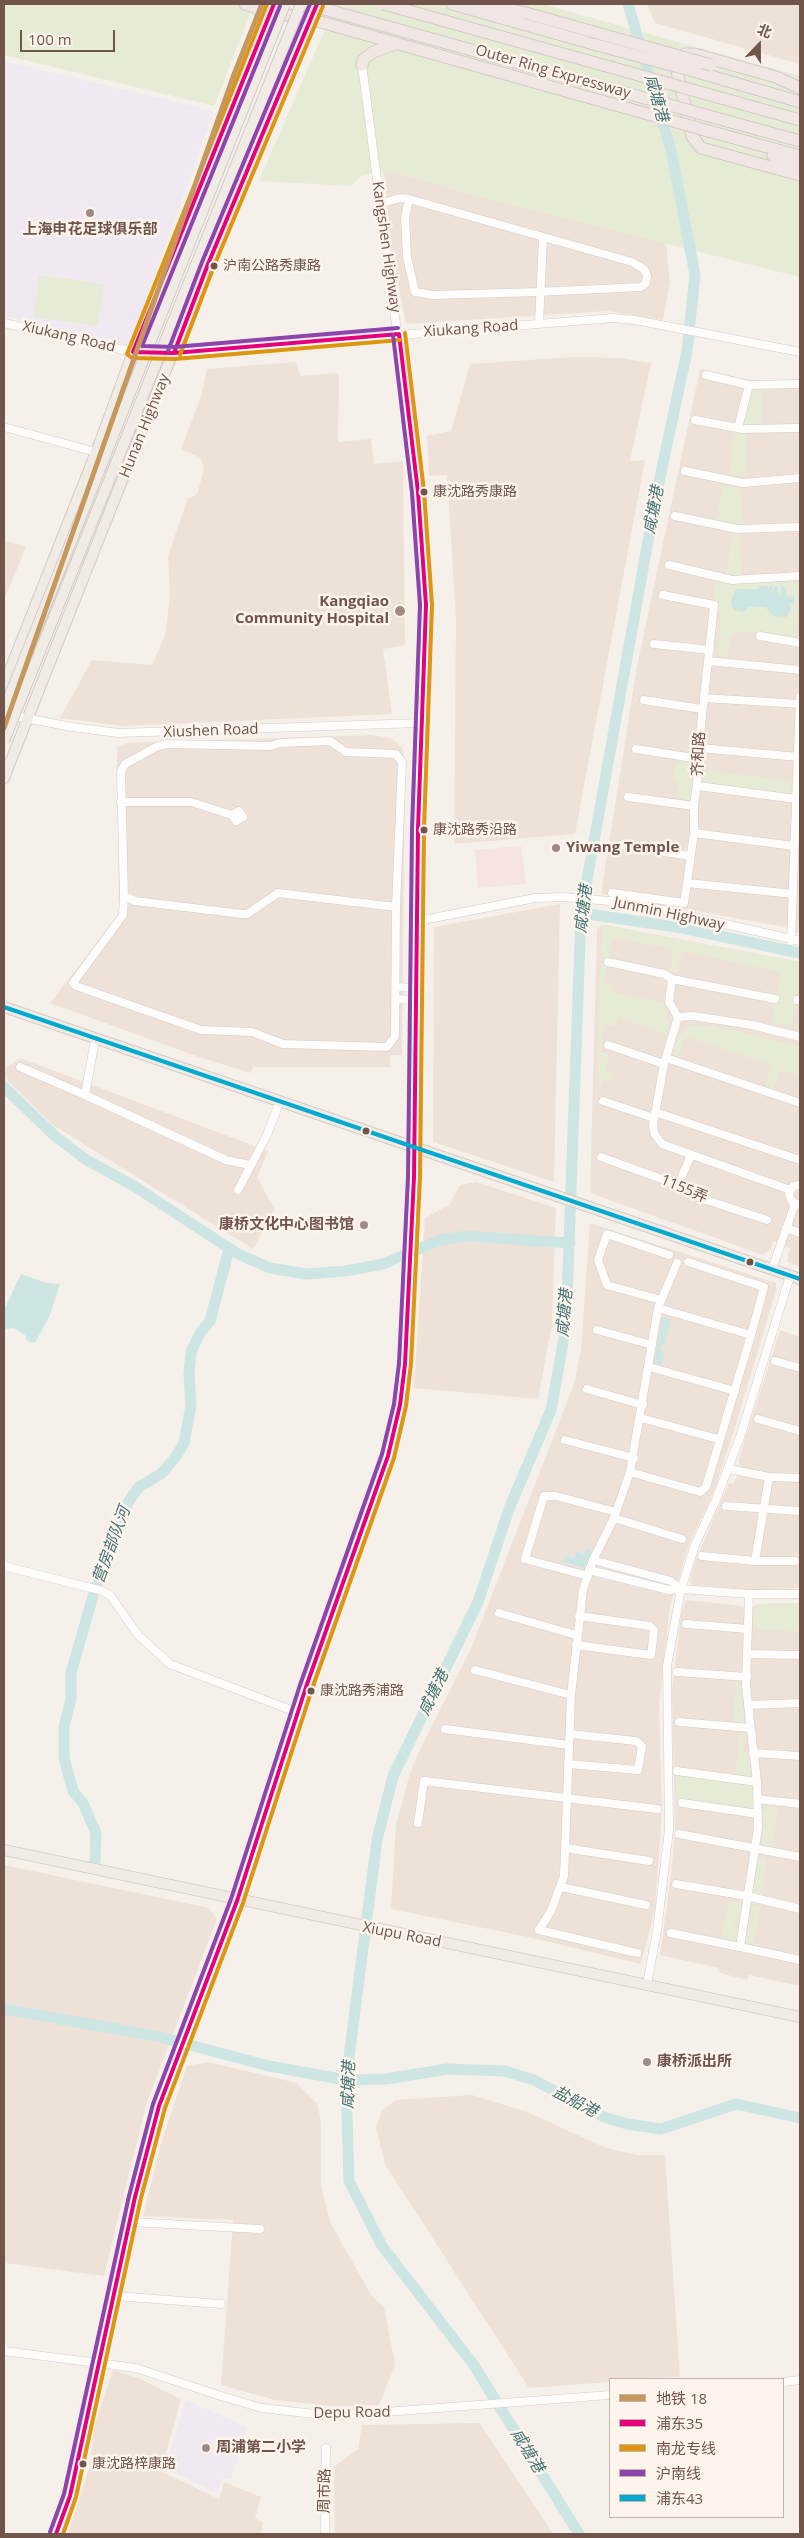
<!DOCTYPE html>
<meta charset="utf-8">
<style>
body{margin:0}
#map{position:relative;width:804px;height:2538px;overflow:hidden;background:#f6f0ea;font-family:"Open Sans","Noto Sans SC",sans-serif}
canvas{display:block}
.frame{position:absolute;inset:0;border:5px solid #71554d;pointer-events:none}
.legend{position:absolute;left:609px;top:2378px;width:175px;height:140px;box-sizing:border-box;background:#fdf4ec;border:1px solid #c5b4ac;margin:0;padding:6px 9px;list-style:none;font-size:15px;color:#71554d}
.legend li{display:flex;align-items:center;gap:10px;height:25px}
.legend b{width:25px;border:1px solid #c5b4ac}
.north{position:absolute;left:734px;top:20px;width:50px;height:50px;-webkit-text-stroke:4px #fdf4ec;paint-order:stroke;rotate:22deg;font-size:14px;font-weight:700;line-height:20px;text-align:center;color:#71554d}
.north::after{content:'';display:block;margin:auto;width:18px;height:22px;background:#71554d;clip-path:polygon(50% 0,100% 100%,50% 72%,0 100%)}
.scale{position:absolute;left:20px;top:30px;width:95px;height:22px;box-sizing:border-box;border:2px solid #71554d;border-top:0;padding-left:6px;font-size:15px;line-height:18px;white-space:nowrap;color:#71554d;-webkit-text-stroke:4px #fdf4ec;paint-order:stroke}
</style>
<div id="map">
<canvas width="804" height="2538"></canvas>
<div class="frame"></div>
<ul class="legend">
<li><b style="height:6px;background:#c7985e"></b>地铁 18</li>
<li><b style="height:6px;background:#e5007d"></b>浦东35</li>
<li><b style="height:6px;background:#dc960f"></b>南龙专线</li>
<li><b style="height:6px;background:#8e44ad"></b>沪南线</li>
<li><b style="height:6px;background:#00a9ce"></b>浦东43</li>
</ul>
<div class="north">北</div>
<div class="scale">100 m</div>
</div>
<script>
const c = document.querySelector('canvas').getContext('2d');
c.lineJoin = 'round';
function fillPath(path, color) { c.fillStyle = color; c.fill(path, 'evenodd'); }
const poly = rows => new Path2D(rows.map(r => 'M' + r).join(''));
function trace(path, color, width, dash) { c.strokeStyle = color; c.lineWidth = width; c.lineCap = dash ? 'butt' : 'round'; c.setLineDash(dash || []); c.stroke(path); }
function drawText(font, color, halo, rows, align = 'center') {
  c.font = font + ' "Open Sans","Noto Sans SC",sans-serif'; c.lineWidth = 5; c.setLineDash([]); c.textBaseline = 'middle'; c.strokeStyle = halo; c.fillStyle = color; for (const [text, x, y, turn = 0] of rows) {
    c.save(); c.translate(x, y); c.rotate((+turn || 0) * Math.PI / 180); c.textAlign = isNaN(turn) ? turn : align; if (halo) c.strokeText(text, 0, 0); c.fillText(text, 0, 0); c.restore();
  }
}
fillPath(poly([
 [647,4,800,4,800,64,655,23],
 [392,171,488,199,666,243,670,282,663,320,608,311,406,324,392,252,384,172],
 [573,357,621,358,651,363,630,461,645,460,575,834,454,844,456,618,447,475,429,476,427,436,451,431,470,364],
 [296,362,300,376,339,373,338,442,371,439,374,464,403,461,405,645,383,649,392,714,124,726,60,718,92,660,152,665,165,636,170,596,168,556,188,498,197,495,204,469,201,458,181,449,201,397,207,369],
 [700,369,760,382,800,379,800,933,792,932,785,927,601,894,637,666],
 [4,540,26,547,4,600],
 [372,735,391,738,397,743,403,749,405,763,402,1055,390,1055,390,1067,253,1067,251,1073,196,1056,50,1003,119,915,117,748,127,743],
 [560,904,554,1182,433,1142,434,927],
 [606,925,800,962,800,1267,787,1262,790,1248,774,1241,770,1250,763,1255,590,1193,597,930,600,926],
 [20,1058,268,1151,257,1178,275,1209,253,1249,53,1125,4,1077,4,1069],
 [476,1182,556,1208,552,1325,538,1399,414,1388,425,1218,450,1204,460,1185],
 [590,1223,776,1283,776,1291,734,1431,714,1491,690,1542,670,1606,659,1705,662,1809,655,1909,641,1964,528,1937,391,1909,396,1825,410,1773,422,1745,470,1651,574,1384,581,1350],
 [780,1330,800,1337,800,1588,754,1590,694,1585,690,1583,690,1578,696,1559,729,1483,733,1484,740,1471,741,1466,738,1461],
 [686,1600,742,1606,748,1611,757,1604,800,1603,800,1986,749,1975,747,1980,720,1973,719,1968,660,1955,671,1875,675,1834,672,1692,681,1615],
 [4,1865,209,1908,217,1919,146,2105,104,2276,4,2263],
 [208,2062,297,2083,318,2105,321,2124,321,2186,330,2222,371,2295,384,2307,395,2364,379,2405,330,2406,275,2400,221,2385,233,2220,143,2216,161,2143,187,2066],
 [472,2095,525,2111,606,2148,638,2155,665,2155,680,2377,610,2379,610,2382,529,2388,385,2164,376,2127,382,2111,395,2100],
 [113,2370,138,2378,181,2399,161,2471,219,2499,224,2482,261,2497,255,2518,263,2522,261,2534,68,2534,90,2465,94,2426],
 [479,2423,553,2534,335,2534,334,2467,358,2449,362,2425]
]), '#eee2d8');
fillPath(poly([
 [521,846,526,884,478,888,475,850]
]), '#f5e4df');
fillPath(poly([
 [4,61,214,111,129,346,4,316],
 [186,2400,247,2427,231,2479,223,2478,216,2493,165,2468]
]), '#f1e9f1');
fillPath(poly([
 [4,4,254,4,214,106,4,55],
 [336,4,542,4,800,76,800,277,488,199,392,171,363,175,350,186,259,181],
 [39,275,104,284,98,326,33,317],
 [762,387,762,425,742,425,754,388],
 [736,431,746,432,747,476,729,473,734,454,730,453],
 [724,485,740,489,743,524,716,520],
 [733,532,739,533,742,576,732,577,726,576],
 [725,582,800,583,795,639,769,633,737,632,732,635,730,640,727,657,717,655,721,615,717,602,713,599,716,583],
 [677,759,693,762,695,766,690,800,677,798,679,780,674,779],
 [706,771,791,781,790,793,704,785],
 [602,925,800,962,800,980,791,1026,772,1022,781,972,682,951,677,972,670,971,674,949,613,938,609,958,601,957],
 [600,963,607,965,604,984,613,986,612,991,616,993,664,1003,669,1025,667,1034,619,1017,615,1027,606,1024,602,1037,601,1052,609,1055,604,1072,613,1075,611,1082,603,1080,598,1095],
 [697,1025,728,1029,800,1047,800,1077,781,1070,773,1089,765,1086,772,1065,687,1037,684,1040,678,1057,674,1055,678,1036,685,1027],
 [800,1603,800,1631,754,1630,754,1611,757,1604],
 [736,1682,742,1686,744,1723,742,1725,733,1724],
 [739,1733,746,1734,747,1739,743,1739,744,1751,748,1752,752,1774,751,1778,736,1776],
 [675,1773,754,1787,754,1809,675,1799],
 [765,1806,778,1808,772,1849,763,1847,762,1844],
 [762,1857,766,1858,762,1898,753,1894,752,1889,759,1860],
 [730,1901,742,1903,740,1918,736,1918,734,1931,738,1932,737,1939,734,1941,721,1938],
 [753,1905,761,1906,753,1947,746,1940,748,1927,752,1927,754,1916,749,1915]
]), '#e6ebd6');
fillPath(poly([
 [771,585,773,586,772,591,776,586,778,587,778,595,781,596,781,587,784,585,785,589,787,589,786,592,788,597,795,595,793,604,789,602,791,609,787,617,774,616,765,607,749,607,743,612,735,610,732,607,731,601,736,589,758,589,760,586,767,586,768,589],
 [21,1274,47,1283,60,1284,50,1315,35,1343,27,1341,25,1335,14,1328,4,1329,4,1310],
 [662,1317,671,1319,665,1344,662,1344,660,1350,665,1352,661,1365,655,1364,654,1361],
 [587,1548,592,1550,584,1568,563,1562,565,1555,574,1558,576,1551,584,1554]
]), '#cde6e4');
trace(poly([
 [581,913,682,928,800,953],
 [4,1087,55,1136,85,1159,134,1186,238,1254,270,1268,306,1274,345,1271,383,1264,440,1240,467,1236,570,1243],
 [95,1863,96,1833,83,1803,73,1791,64,1758,64,1727,71,1699,71,1673,93,1596,128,1502,139,1487,161,1474,175,1458,184,1443,191,1405,189,1374,191,1352,200,1333,210,1321,229,1249],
 [4,2009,156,2036,269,2066,346,2080,386,2079,447,2069,505,2071,534,2080,604,2117,627,2124,661,2129,736,2104,800,2118],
 [579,2534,473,2364,382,2246,349,2181,346,2080,377,1840,393,1776,478,1602,509,1509,551,1410,566,1326,581,913,657,491,687,351,695,275,671,150,628,4]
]), '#cde6e4', 11);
const minor = poly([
 [379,204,400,198,409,199,405,217,407,257,415,292,433,295,537,292,641,287,646,283,647,276,644,269,632,262,409,199],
 [4,323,133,352,174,353,613,318,635,320,800,352],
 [539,323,543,239],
 [706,375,749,385,800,384],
 [695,420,743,429,800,428],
 [4,427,96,452],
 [738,428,749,385],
 [685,471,743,483,800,478],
 [675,516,737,529,800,527],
 [669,565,732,580,800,576],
 [760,636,800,643],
 [654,644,710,650],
 [708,661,800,670],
 [704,698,800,704],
 [644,700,702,709],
 [4,714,72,727,118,733,420,723],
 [700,748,798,757],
 [636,749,700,759],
 [698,786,796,799],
 [628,797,694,806],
 [121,802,191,802,232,815,236,821,243,817,239,811,232,815],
 [694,833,794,846],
 [621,845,690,856],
 [687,883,793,894],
 [612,893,684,903,687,883,694,833,694,806,700,759,700,735,714,605,663,595],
 [124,896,123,915,73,983,76,986,201,1030,252,1032,283,1044,387,1047,395,1036,396,907,402,762,396,754,346,752,330,741,280,743,271,746,167,744,158,746,125,764,121,772,124,896,135,901,242,914,247,914,278,893,396,907],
 [418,921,535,898,564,897,632,903,800,941],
 [791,941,800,697],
 [608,962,664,974,672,979,775,999],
 [672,979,669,1002,678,1017],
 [397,987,416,988],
 [396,999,416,1000],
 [797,1000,800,1000],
 [608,1045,664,1064],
 [666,1058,800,1103],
 [20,1067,85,1095,226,1160,250,1165],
 [85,1095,95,1040],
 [603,1101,654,1118],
 [655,1112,800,1160],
 [601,1157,678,1185,688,1194,767,1220],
 [678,1185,691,1155],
 [800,1185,793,1186,789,1194,792,1202,800,1205],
 [238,1190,267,1135,280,1101],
 [790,1190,662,1144,654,1133,653,1126,664,1064,678,1017,693,1016,752,1025,800,1037],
 [786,1228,800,1233],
 [772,1269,795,1204],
 [661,1300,607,1285,598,1260,607,1234,669,1255],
 [658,1308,751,1335],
 [597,1330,652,1345],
 [775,1361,800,1368],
 [649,1367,735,1391],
 [587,1389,643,1405],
 [641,1418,718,1439],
 [758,1419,800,1431],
 [565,1440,634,1458],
 [729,1469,769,1477,800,1478],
 [630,1472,700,1492,706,1487,751,1335,764,1287,688,1262],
 [726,1506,798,1511],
 [614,1518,682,1539],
 [702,1556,755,1561,795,1561],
 [593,1560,671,1581,681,1589],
 [755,1561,769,1477],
 [4,1566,99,1590,110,1595,138,1635,170,1664,299,1713],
 [589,1570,669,1590,681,1589,749,1594,800,1594],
 [588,1576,525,1559,544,1496,556,1496,616,1512],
 [749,1594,746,1686,757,1782,758,1828,740,1947,800,1960],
 [499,1613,576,1635],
 [686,1624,748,1629],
 [576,1645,651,1655,654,1630,650,1626,579,1616],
 [747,1654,800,1655],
 [475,1670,571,1695],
 [677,1672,747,1677],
 [748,1705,800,1703],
 [679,1722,750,1728],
 [445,1729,569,1745],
 [753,1753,800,1756],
 [568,1764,638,1770,642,1746,636,1741,570,1734],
 [677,1771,757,1782],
 [757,1799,800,1804],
 [682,1803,758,1814],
 [418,1823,424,1781,657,1809],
 [679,1834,800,1857],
 [565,1848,649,1861],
 [676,1884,747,1896,800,1909],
 [561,1887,646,1905],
 [671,1933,740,1947],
 [637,1953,539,1930,551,1911,564,1876,571,1695,583,1590,593,1560,614,1518,630,1472,658,1308,677,1263],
 [647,1984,657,1931,669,1830,667,1666,681,1589,695,1545,715,1502,740,1437,790,1276],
 [130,2222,260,2229],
 [115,2296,221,2304],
 [4,2351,136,2368,224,2397,262,2408,332,2416,610,2395],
 [783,2382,800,2380],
 [56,2534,70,2496,77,2465,135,2197,159,2106,237,1901,306,1687,388,1456,400,1405,405,1364,414,1177,418,829,426,605,418,492,362,65],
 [325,2534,326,2448]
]);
const major = poly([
 [4,685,100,442,133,352,274,4],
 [4,778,208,264,317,4],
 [4,1007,800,1279],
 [4,1850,800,2017]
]);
const highway = poly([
 [245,4,271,12,310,19,612,104],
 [452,4,597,45],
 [479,4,526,13,590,31],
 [256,8,265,17,265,28],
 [362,65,363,60,373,52,395,44],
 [697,72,800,102],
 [800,88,776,77,694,54,685,54,678,60,676,67,692,136,701,148,800,175],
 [721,98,800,120],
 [727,121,800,141],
 [712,132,800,156],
 [773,156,800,166]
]);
trace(minor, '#d4ccc7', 9);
trace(major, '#d4cac7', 12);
trace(highway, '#d4cac7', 13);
trace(minor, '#fefdfc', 8);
trace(major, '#f1ebe6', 10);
trace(highway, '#f0e7e5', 11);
const majorBridge = poly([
 [4,710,285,4],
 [4,741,301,4]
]);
const highwayBridge = poly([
 [306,4,727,121],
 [384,4,721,98],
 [590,31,711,65],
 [597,45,697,72],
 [612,104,712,132]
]);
trace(majorBridge, '#d4cac7', 12, []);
trace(highwayBridge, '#d4cac7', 13, []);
trace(majorBridge, '#f1ebe6', 10);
trace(highwayBridge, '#f0e7e5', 11);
trace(poly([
 [274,4,133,352,174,353,399,334],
 [174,353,208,264,317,4],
 [56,2534,70,2496,135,2197,159,2106,237,1901,306,1687,388,1456,400,1405,405,1364,414,1177,418,829,426,605,418,492,399,334]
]), '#e5007d', 4);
trace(poly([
 [267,4,127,354,132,358,175,359,400,340],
 [180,355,214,266,323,6],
 [63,2534,76,2497,141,2198,165,2108,243,1903,312,1689,394,1458,406,1406,411,1364,420,1177,424,829,432,605,424,491,405,333]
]), '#dc960f', 4);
trace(poly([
 [280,6,142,346,174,347,398,328],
 [168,351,202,262,310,4],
 [50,2532,64,2494,129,2196,153,2104,231,1899,300,1685,382,1454,394,1404,399,1363,408,1177,412,829,420,605,412,493,393,335]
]), '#8e44ad', 4);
trace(poly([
 [4,1007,800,1279]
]), '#00a9ce', 4);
trace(poly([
 [4,728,233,77,262,4]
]), '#c7985e', 5);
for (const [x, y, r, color] of [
 [90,213,5,"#a08b84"],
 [214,266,4.5,"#71554d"],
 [424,492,4.5,"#71554d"],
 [400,611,6,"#a08b84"],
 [424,830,4.5,"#71554d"],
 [556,848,5,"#a08b84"],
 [366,1131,4.5,"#71554d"],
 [364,1225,5,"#a08b84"],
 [750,1262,4.5,"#71554d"],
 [311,1691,4.5,"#71554d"],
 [647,2062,5,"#a08b84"],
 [206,2448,5,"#a08b84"],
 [83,2464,4.5,"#71554d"]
]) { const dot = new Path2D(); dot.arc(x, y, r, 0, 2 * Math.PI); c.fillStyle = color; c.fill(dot); trace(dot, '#fdf4ec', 2); }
drawText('14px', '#71554d', '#fdf4ec', [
 ["沪南公路秀康路",223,266],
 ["康沈路秀康路",433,492],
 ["康沈路秀沿路",433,830],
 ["康沈路秀浦路",320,1691],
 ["康沈路梓康路",92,2464]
], 'left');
drawText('15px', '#71554d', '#fdf4ec', [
 ["Outer Ring Expressway",553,72,16],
 ["Kangshen Highway",386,247,82],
 ["Xiukang Road",471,329,-4],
 ["Xiukang Road",69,337,13],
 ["Hunan Highway",145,426,-68],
 ["Xiushen Road",211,731,-2],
 ["齐和路",699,754,-87],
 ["Junmin Highway",669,914,12],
 ["1155弄",684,1189,23],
 ["Xiupu Road",402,1935,11],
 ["Depu Road",352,2413,-1],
 ["周市路",325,2491,-89]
]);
drawText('bold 15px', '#71554d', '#fdf4ec', [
 ["上海申花足球俱乐部",90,230,"center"],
 ["Kangqiao",389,602,"right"],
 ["Community Hospital",389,619,"right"],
 ["Yiwang Temple",566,848],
 ["康桥文化中心图书馆",354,1225,"right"],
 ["康桥派出所",657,2062],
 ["周浦第二小学",216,2448]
], 'left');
drawText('italic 16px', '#427476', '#fdf4ec', [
 ["咸塘港",656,98,74],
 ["咸塘港",654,510,-79],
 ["咸塘港",584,909,-83],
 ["咸塘港",565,1313,-85],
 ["营房部队河",112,1545,-70],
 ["咸塘港",434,1693,-64],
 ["咸塘港",349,2085,-88],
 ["盐船港",575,2102,28],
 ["咸塘港",527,2451,58]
]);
</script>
